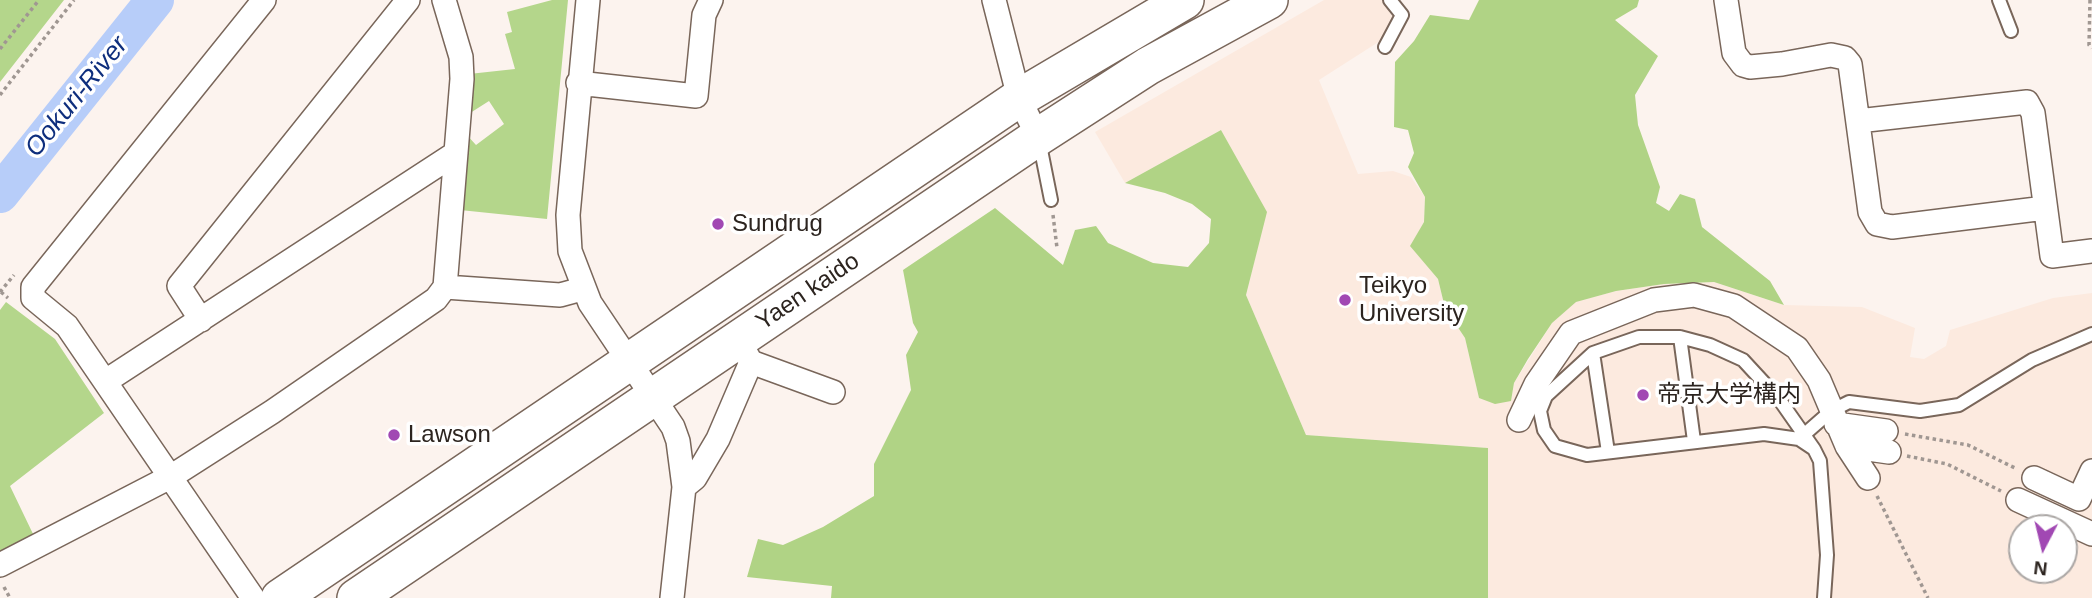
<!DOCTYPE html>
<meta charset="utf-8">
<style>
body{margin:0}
#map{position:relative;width:2092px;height:598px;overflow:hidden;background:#fcf3ee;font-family:Helvetica,sans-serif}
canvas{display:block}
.north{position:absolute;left:2008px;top:514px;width:70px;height:70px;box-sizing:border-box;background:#fff;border:2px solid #aba7a5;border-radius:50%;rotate:187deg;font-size:19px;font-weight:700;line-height:28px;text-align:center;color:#2c241f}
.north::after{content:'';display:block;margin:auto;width:24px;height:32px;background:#a148b3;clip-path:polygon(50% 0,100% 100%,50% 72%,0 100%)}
</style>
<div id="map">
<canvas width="2092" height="598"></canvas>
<div class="north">N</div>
</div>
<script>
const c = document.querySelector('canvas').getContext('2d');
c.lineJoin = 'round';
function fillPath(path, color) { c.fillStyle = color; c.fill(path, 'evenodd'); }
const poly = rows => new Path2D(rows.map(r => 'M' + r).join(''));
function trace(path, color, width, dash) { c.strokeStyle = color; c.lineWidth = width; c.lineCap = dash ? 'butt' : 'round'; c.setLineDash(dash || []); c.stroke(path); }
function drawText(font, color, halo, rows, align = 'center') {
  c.font = font + ' Helvetica,"Noto Sans JP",sans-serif'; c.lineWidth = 7; c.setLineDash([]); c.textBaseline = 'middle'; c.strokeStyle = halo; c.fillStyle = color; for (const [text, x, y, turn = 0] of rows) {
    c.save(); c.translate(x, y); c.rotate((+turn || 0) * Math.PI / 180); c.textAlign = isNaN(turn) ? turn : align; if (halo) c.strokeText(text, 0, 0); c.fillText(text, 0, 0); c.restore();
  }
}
fillPath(poly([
 [1324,0,1382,0,1393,17,1380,41,1319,80,1358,174,1393,171,1411,177,1425,197,1424,222,1411,246,1438,279,1445,308,1465,338,1479,398,1511,401,1514,383,1552,323,1575,302,1616,291,1664,284,1714,282,1784,305,1862,307,1915,328,1910,357,1924,359,1946,346,1950,330,2053,298,2092,293,2092,598,1488,598,1488,448,1306,435,1246,295,1266,212,1221,130,1125,183,1095,132],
 [2022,528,2064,528,2064,570,2022,570]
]), '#fceadf');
fillPath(poly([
 [0,0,64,0,0,82],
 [552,0,568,0,547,219,460,210,466,134,476,145,504,124,489,101,467,115,469,74,515,69,505,34,512,32,507,12],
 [6,302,55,339,104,413,10,486,34,536,0,553,0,310]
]), '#b4d68b');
fillPath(poly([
 [1479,0,1639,0,1637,7,1615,20,1658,56,1635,95,1638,125,1660,187,1656,203,1669,211,1680,194,1695,199,1702,227,1770,281,1784,305,1714,282,1664,284,1616,291,1576,302,1552,323,1528,359,1514,383,1511,401,1495,404,1479,398,1465,338,1445,308,1438,279,1410,246,1424,222,1425,197,1408,167,1414,153,1408,130,1394,127,1395,62,1414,41,1430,15,1469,20],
 [1221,130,1267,212,1246,295,1306,435,1488,448,1488,598,831,598,832,586,747,577,758,539,783,545,823,527,874,496,874,464,911,390,906,355,918,332,913,323,903,270,995,208,1063,265,1075,230,1096,226,1108,243,1153,263,1188,267,1209,243,1211,219,1192,204,1165,193,1125,183]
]), '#b0d385');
trace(poly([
 [0,194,155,0]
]), '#b7cdf9', 38);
const lane = poly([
 [1999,0,2011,31],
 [1385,47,1402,15,1390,0],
 [1039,140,1051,200],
 [1680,337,1694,441],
 [1593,353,1608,452],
 [1799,439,1831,411,1849,402,1920,411,1959,405,2032,360,2092,334],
 [1814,449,1799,439,1764,434,1587,455,1555,446,1544,430,1540,411,1546,396,1593,353,1639,337,1680,337,1710,345,1743,360,1779,399,1814,449,1820,461,1827,555,1824,598]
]);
const street = poly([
 [588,0,568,215,570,251,590,303,673,427,678,441,684,487,672,598],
 [994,0,1019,98,1038,137],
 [1726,0,1734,53,1743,65,1750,67,1782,64,1831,55,1845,58,1850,64,1870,212,1877,224,1892,227,2045,208],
 [578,83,696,96,704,15,711,0],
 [1858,121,2027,102,2033,113,2052,256,2092,251],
 [445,287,560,295,582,289],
 [201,320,179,286,408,0],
 [743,348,751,362,833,392],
 [106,381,456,153],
 [1519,420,1536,384,1571,333,1654,300,1694,295,1734,306,1797,348,1819,380,1847,446,1868,478],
 [1836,424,1886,431],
 [1847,446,1889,452],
 [2034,478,2079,499,2092,471],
 [684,487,695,478,718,439,751,362],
 [2018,500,2092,534],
 [0,565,172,476,272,412,436,299,445,287,462,79,461,57,444,0],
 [253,598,67,326,33,298,33,287,264,0]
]);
const primary = poly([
 [280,598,1019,98,1185,0],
 [356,598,1038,137,1148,66,1269,0]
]);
trace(lane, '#79665a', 16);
trace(street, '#79665a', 26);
trace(primary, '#79665a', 40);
trace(poly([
 [2090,0,2089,45,2092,48],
 [0,49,39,0],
 [0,95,74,0],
 [1053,215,1057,248],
 [0,292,14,275],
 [1,292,8,298],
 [1905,434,1968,445,2017,469],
 [1907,456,1947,464,2001,491],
 [1877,496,1928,598],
 [4,587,10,598]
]), '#a09792', 3.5, [3.5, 3.5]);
trace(lane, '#fff', 12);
trace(street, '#fff', 23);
trace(primary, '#fff', 37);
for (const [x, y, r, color] of [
 [718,224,7,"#a148b3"],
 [1345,300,7,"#a148b3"],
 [1643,395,7,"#a148b3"],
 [394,435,7,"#a148b3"]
]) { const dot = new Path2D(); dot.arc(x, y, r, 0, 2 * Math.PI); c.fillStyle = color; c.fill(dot); trace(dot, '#fff', 2.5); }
drawText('24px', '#2c241f', '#fff', [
 ["Sundrug",732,224],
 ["Teikyo",1359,286],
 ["University",1359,314],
 ["帝京大学構内",1657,395],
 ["Lawson",408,435]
], 'left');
drawText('24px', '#2c241f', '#fff', [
 ["Yaen kaido",808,292,-34]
]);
drawText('italic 26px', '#0e2e7d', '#fff', [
 ["Ookuri-River",77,97,-51]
]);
</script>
